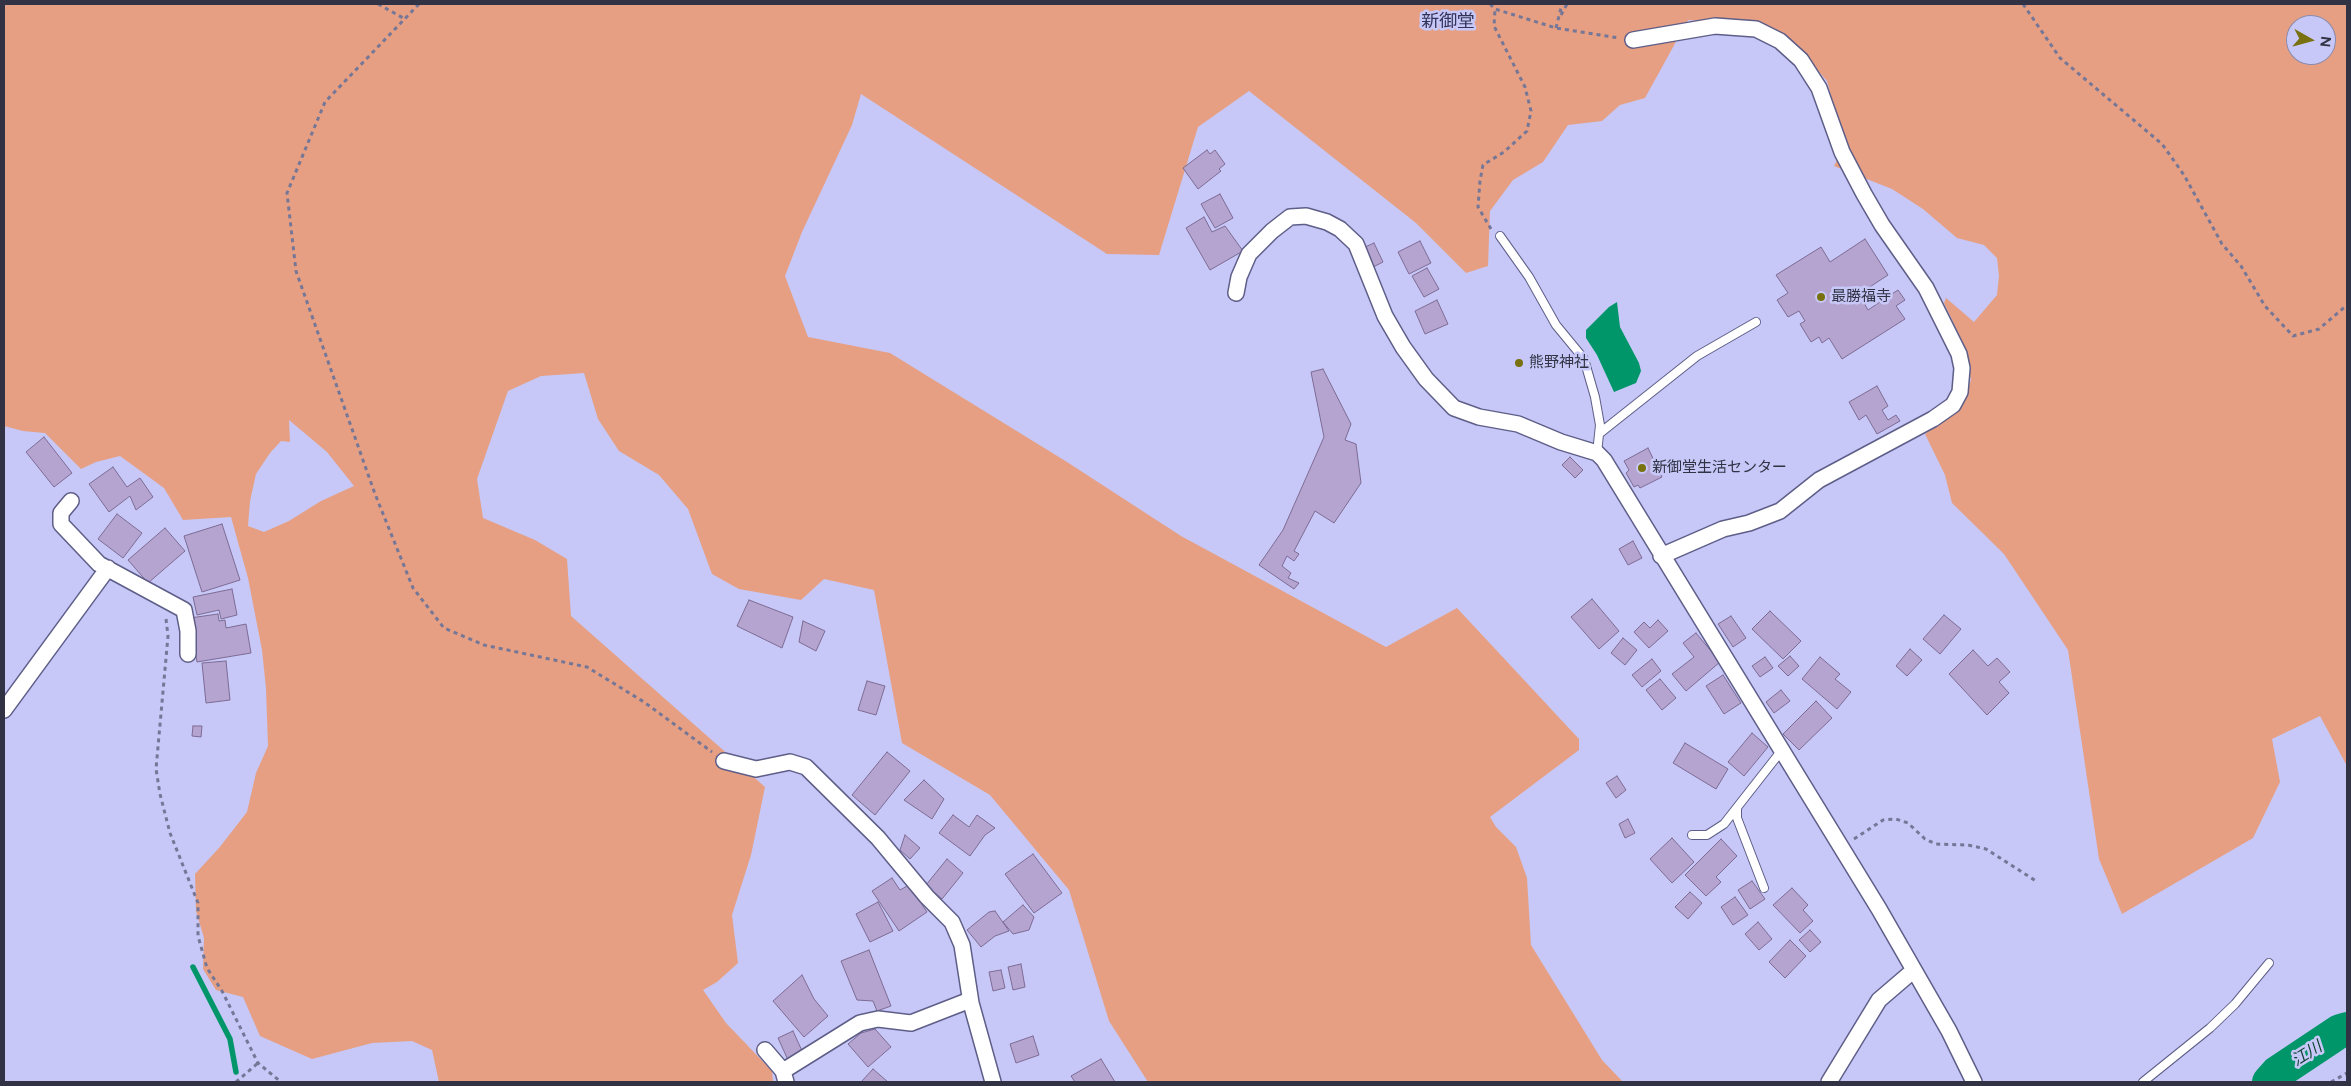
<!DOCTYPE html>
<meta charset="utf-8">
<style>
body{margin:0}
#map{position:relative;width:2351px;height:1086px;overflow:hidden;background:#c7c8f7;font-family:Figtree,sans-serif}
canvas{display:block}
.frame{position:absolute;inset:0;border:5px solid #313244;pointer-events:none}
.north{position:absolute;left:2286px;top:15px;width:50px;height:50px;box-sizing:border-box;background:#c7c8f7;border:1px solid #8b8caf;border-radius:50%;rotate:97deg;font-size:14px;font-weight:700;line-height:20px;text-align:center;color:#313244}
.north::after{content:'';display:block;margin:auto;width:18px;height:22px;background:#797010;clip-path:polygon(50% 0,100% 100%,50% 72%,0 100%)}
</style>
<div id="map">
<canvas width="2351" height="1086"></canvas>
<div class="frame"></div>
<div class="north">N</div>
</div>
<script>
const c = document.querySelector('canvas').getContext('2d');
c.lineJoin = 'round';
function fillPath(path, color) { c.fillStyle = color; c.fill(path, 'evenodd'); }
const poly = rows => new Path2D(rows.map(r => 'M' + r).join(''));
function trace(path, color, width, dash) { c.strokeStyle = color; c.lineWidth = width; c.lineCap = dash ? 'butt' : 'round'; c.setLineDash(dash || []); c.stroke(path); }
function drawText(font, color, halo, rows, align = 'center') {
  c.font = font + ' Figtree,"Noto Sans JP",sans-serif'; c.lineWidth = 5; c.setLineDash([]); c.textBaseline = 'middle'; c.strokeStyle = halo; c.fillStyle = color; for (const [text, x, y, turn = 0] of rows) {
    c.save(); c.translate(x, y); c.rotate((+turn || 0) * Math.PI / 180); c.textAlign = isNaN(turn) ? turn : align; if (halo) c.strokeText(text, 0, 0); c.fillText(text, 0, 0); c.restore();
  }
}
fillPath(poly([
 [4,4,2347,4,2347,766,2320,716,2272,739,2280,782,2253,838,2122,914,2099,859,2068,650,2004,554,1952,503,1945,475,1925,434,1962,406,1971,380,1964,345,1944,303,1946,298,1974,322,1997,295,1999,276,1997,258,1984,245,1957,238,1923,209,1892,189,1834,166,1844,146,1827,81,1801,51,1754,25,1688,20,1645,98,1620,105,1602,121,1568,125,1543,162,1513,180,1490,211,1488,266,1466,273,1416,223,1249,91,1198,127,1159,255,1107,254,861,94,852,125,802,232,785,276,808,337,890,353,1067,462,1181,536,1386,647,1457,608,1579,739,1579,750,1490,817,1496,827,1516,847,1527,878,1531,945,1602,1060,1623,1082,1148,1082,1109,1021,1069,890,990,795,902,743,874,590,824,579,801,600,739,589,712,574,688,509,659,475,619,451,598,419,584,373,541,376,508,391,477,479,483,518,535,540,567,559,571,616,765,787,751,855,732,915,738,963,717,982,703,990,726,1023,772,1071,773,1082,439,1082,432,1050,412,1041,372,1043,312,1059,260,1036,243,997,216,990,203,969,204,938,196,911,195,874,219,848,247,812,256,773,268,746,266,688,262,650,248,578,231,517,183,520,164,488,120,456,96,462,81,469,45,433,23,431,4,426],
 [2296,25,2326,25,2326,55,2296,55],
 [289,420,327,452,354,486,321,501,289,521,264,532,248,526,250,501,256,474,270,453,281,441,290,442]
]), '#e69f82');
fillPath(poly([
 [1617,302,1620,327,1639,363,1641,371,1636,383,1614,392,1597,355,1586,338,1586,330,1609,307]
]), '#009669');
trace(poly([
 [193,967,230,1039,236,1072]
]), '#009669', 5.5);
trace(poly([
 [2269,1082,2277,1073,2340,1031,2347,1029]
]), '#009669', 34);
const building = poly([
 [1207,150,1210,154,1215,150,1225,164,1219,169,1221,171,1198,189,1183,168,1207,150],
 [1220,194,1233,218,1215,228,1201,204,1220,194],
 [1204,217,1212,232,1225,226,1243,251,1210,270,1186,228,1204,217],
 [1865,239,1888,275,1859,294,1868,310,1898,290,1905,300,1896,306,1905,319,1842,359,1829,338,1822,343,1819,337,1811,342,1800,324,1805,321,1799,311,1788,317,1777,300,1788,293,1776,275,1821,247,1830,262,1865,239],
 [1420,241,1431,263,1409,274,1398,252,1420,241],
 [1374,243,1383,262,1373,267,1363,248,1374,243],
 [1427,268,1439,289,1424,297,1412,276,1427,268],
 [1437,300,1448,324,1425,334,1415,311,1437,300],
 [1323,369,1351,424,1345,440,1356,444,1361,483,1334,523,1315,511,1294,551,1299,554,1294,561,1287,556,1282,566,1291,573,1288,578,1299,583,1294,589,1259,565,1283,530,1324,437,1311,372,1323,369],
 [1877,386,1888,406,1882,410,1888,420,1896,415,1900,421,1877,434,1866,415,1859,420,1849,402,1877,386],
 [44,437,72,473,54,487,26,452,44,437],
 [1648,448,1662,477,1640,488,1638,485,1634,487,1626,473,1629,470,1624,461,1648,448],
 [1570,457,1583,470,1575,478,1562,465,1570,457],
 [113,467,127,487,140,478,153,497,136,510,130,496,109,512,89,484,113,467],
 [117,514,142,533,123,558,98,539,117,514],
 [222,524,240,580,202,592,184,536,222,524],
 [165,528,185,551,148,583,128,560,165,528],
 [1633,541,1642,558,1628,565,1619,549,1633,541],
 [232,589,237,615,221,619,219,610,197,615,193,597,232,589],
 [1592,599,1619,631,1599,649,1571,617,1592,599],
 [749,600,793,617,782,648,737,626,749,600],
 [1770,611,1801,641,1783,659,1752,629,1770,611],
 [218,614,219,621,225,620,226,628,246,624,251,653,197,662,190,618,218,614],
 [1944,615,1961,629,1940,654,1923,639,1944,615],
 [1731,616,1746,638,1733,647,1718,624,1731,616],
 [1658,620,1668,631,1649,648,1634,632,1644,622,1650,628,1658,620],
 [803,621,825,631,816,651,799,642,803,621],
 [1696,633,1720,662,1686,691,1672,674,1694,657,1683,643,1696,633],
 [1623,638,1637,650,1625,665,1611,653,1623,638],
 [1910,649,1922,660,1907,676,1896,666,1910,649],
 [1973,650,1988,666,1997,658,2010,672,1999,682,2009,693,1987,715,1949,674,1973,650],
 [1790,656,1799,666,1788,676,1778,666,1790,656],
 [1765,657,1773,668,1760,677,1752,666,1765,657],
 [1820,657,1840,674,1835,679,1851,692,1837,709,1802,679,1820,657],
 [1652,659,1661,671,1642,687,1632,675,1652,659],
 [226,661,230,700,206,703,202,663,226,661],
 [1723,675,1741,703,1724,714,1706,686,1723,675],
 [1660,679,1676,698,1662,710,1646,690,1660,679],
 [867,681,885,686,876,715,858,710,867,681],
 [1781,690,1790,701,1774,713,1766,702,1781,690],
 [1816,701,1832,718,1799,750,1783,734,1816,701],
 [193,726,202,726,201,737,192,736,193,726],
 [1752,733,1768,747,1744,776,1728,762,1752,733],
 [1685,743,1728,769,1716,789,1673,763,1685,743],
 [887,752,910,771,875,815,852,795,887,752],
 [1617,776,1626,790,1616,798,1606,783,1617,776],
 [924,780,944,799,932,819,904,800,924,780],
 [953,815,969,827,977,815,995,828,985,835,970,856,939,833,953,815],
 [1628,819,1635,833,1625,838,1619,824,1628,819],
 [905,835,920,848,910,859,900,850,905,835],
 [1672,838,1694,862,1672,883,1650,859,1672,838],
 [1721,839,1737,856,1716,877,1721,882,1706,896,1685,875,1721,839],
 [1033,854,1062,893,1034,913,1005,874,1033,854],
 [947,859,963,873,942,899,926,885,947,859],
 [892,878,900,890,909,885,927,912,899,931,872,891,892,878],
 [1752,881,1765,899,1750,909,1738,890,1752,881],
 [1792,888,1808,905,1803,910,1813,921,1800,933,1773,905,1792,888],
 [1690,892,1702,903,1688,919,1675,907,1690,892],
 [1735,897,1748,915,1733,925,1721,907,1735,897],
 [878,902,893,931,870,942,856,914,878,902],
 [1023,905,1034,917,1029,930,1013,934,1003,922,1023,905],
 [995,911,1009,931,995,936,981,947,967,930,989,912,995,911],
 [1758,922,1772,939,1759,950,1745,934,1758,922],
 [1810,930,1821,942,1810,952,1799,940,1810,930],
 [1790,940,1806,956,1785,978,1769,962,1790,940],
 [869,950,891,1006,877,1011,873,1001,857,1000,841,961,869,950],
 [1021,964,1025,987,1013,990,1008,967,1021,964],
 [1001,970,1005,988,993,991,989,972,1001,970],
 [802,975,814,999,828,1016,804,1037,773,1001,802,975],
 [875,1029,891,1047,868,1067,848,1044,861,1033,875,1029],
 [793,1031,803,1053,788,1060,778,1038,793,1031],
 [1033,1036,1039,1055,1016,1063,1010,1044,1033,1036],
 [1101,1059,1115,1082,1075,1082,1071,1076,1101,1059],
 [873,1069,888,1082,861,1082,873,1069]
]);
fillPath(building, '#b6a4d0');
trace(building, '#7c6b94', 1);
const lane = poly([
 [1500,236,1529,277,1556,325,1584,359,1595,397,1600,425,1597,453],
 [1600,433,1697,356,1756,322],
 [1737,808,1737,818,1764,888],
 [1692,835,1707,835,1724,824,1782,750],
 [2143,1082,2210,1028,2235,1004,2269,963]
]);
const street = poly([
 [1633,40,1715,26,1756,29,1780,41,1801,60,1819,88,1842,152,1864,194,1882,225,1926,288,1959,354,1962,368,1960,392,1953,405,1933,419,1819,480,1780,511,1749,523,1723,529,1661,556],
 [1236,293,1239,277,1249,254,1272,231,1290,217,1306,216,1327,222,1340,229,1356,244,1385,316,1403,347,1426,379,1454,408,1479,417,1518,424,1561,442,1597,453,1604,460,1879,909,1949,1031,1974,1082],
 [71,501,61,513,61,524,99,564,184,610,188,631,188,654],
 [4,710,108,568],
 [724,761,756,769,790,762,806,767,878,838,927,897,952,922,962,945,971,1003,993,1082],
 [765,1050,783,1071,786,1082],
 [783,1071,860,1023,878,1019,911,1023,970,1000],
 [1829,1082,1879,1000,1914,970]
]);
trace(lane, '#5e5e88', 10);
trace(street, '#5e5e88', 18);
trace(poly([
 [378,4,405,19],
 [419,4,325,102,287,193,296,271,375,494,413,588,444,628,484,645,587,667,644,702,712,752],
 [1490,4,1495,9,1556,28,1619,38],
 [2023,4,2060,58,2162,144,2184,175,2222,244,2241,266,2265,306,2293,336,2319,329,2347,305],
 [1561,15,1567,4],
 [1556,28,1562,4],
 [1491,229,1478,207,1480,181,1483,165,1504,152,1527,131,1531,111,1525,87,1494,26,1495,9],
 [166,619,168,636,156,769,160,794,170,833,198,903,198,936,207,968,222,991,258,1063,281,1082],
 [1854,839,1883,820,1896,819,1908,823,1925,839,1936,844,1968,845,1986,849,2036,881],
 [236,1082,258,1063],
 [2331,1082,2347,1073]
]), '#767797', 3, [4, 4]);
trace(lane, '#fff', 8);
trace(street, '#fff', 15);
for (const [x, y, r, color] of [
 [1821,297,5,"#797010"],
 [1519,363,5,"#797010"],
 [1642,468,5,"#797010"]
]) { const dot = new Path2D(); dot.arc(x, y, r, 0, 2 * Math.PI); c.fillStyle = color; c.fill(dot); trace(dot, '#c7c8f7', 2); }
drawText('15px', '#313244', '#c7c8f7', [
 ["最勝福寺",1831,297],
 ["熊野神社",1529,363],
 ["新御堂生活センター",1652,468]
], 'left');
drawText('italic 16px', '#0b3e2b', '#c7c8f7', [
 ["江川",2307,1054,-32]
]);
drawText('18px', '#333258', '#c7c8f7', [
 ["新御堂",1448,22]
]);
</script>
